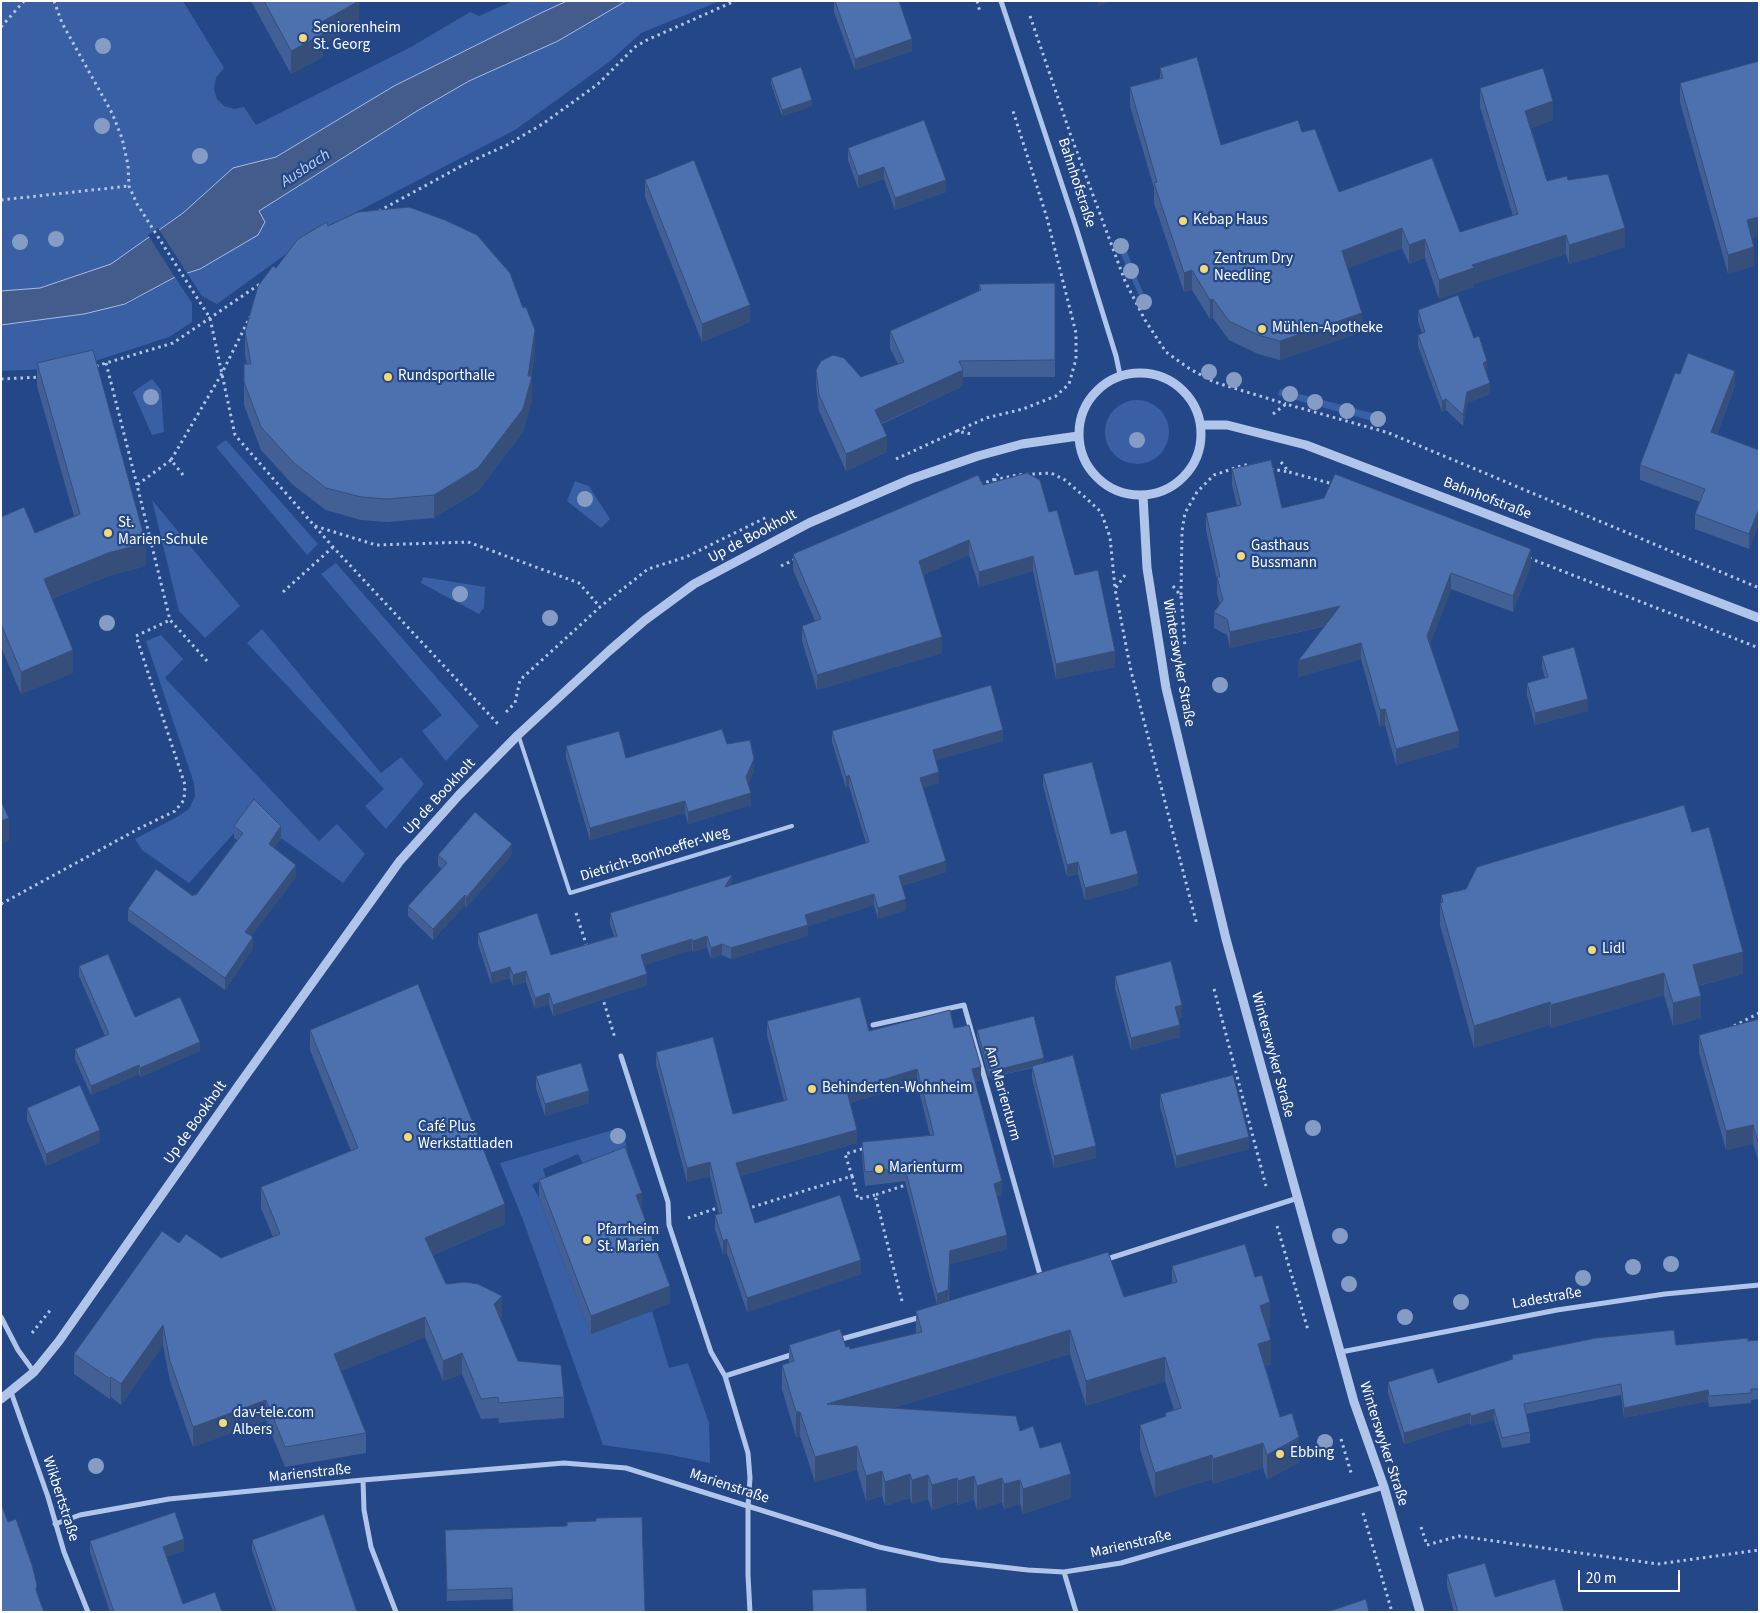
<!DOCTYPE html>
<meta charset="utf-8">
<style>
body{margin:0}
#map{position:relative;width:1760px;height:1613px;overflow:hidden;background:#244788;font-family:"Source Sans 3",sans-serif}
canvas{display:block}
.frame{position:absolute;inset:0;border:2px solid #fff;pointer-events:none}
.scale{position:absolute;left:1578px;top:1570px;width:102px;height:22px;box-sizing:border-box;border:2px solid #fff;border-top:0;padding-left:6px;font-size:15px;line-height:18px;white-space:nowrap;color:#fff;-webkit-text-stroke:4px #244788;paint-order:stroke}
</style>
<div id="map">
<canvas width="1760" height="1613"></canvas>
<div class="frame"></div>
<div class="scale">20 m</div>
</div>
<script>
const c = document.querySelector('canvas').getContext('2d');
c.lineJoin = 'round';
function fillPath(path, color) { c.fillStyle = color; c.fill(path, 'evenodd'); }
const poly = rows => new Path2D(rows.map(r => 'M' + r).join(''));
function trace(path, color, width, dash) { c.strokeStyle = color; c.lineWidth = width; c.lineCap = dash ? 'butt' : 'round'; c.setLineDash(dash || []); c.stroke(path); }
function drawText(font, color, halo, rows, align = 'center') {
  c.font = font + ' "Source Sans 3",sans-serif'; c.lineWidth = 4.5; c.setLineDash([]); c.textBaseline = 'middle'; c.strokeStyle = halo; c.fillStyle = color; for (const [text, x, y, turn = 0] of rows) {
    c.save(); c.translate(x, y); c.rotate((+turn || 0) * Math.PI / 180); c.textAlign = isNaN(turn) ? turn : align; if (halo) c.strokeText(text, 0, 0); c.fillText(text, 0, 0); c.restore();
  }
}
fillPath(poly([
 [1,1,183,1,224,68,216,78,214,89,217,99,224,106,234,109,244,107,256,125,411,47,470,12,479,16,513,1,567,1,543,12,394,86,276,157,233,168,183,213,111,264,40,288,1,291],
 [626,1,720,1,641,33,609,62,515,130,349,216,300,244,217,304,202,296,187,273,200,269,258,235,259,211,417,111,469,81,558,41],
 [1123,241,1141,288,1148,305,1144,307,1116,243],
 [175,277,192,303,192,322,169,337,92,362,48,369,1,371,1,325,84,314,127,304],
 [152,379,161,390,164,432,152,435,133,392],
 [1280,389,1384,416,1383,424,1278,395],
 '1105 432a32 32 0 1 1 64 0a32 32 0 1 1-64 0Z',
 [226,440,318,544,307,555,216,447],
 [575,481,589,486,610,519,601,528,567,501],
 [152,500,240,606,205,638,179,611],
 [336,563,479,726,446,761,422,731,442,715,321,574],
 [423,577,485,587,484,608,479,614,421,583],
 [262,629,381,773,401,757,424,784,386,829,365,806,384,789,247,643],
 [161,635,183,659,165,678,319,841,337,824,365,854,343,883,281,838,254,811,189,883,142,850,135,839,177,817,189,809,195,796,194,783,146,641],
 [616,1129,624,1133,628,1156,587,1171,578,1154,543,1169,546,1178,532,1185,539,1198,591,1334,652,1311,669,1368,688,1363,709,1423,710,1463,666,1454,603,1445,523,1220,500,1163]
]), '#395fa4');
const water = poly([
 [567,1,626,1,558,41,469,81,417,111,259,211,265,222,258,235,200,269,175,277,125,304,84,314,1,325,1,291,40,288,111,264,183,213,233,168,276,157,394,86,543,12,567,1]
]);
fillPath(water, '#435c8b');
trace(water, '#a4beea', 1);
fillPath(poly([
 [158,228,187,273,189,275,176,279,148,235]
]), '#244788');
trace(poly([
 [54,1,62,23,112,113,122,138,128,165,129,186,137,204,210,318,235,435,333,547,498,724],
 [977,1,980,12],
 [1030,16,1071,136,1125,281,1145,320,1166,352,1190,369,1214,382,1286,404],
 [1,27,24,1],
 [1,200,129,186],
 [379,211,465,164,507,145,544,123,598,84,635,47,647,40,735,1],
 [106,363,137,485],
 [96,366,173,343,260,284],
 [1,379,41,377],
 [1273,414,1286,404,1389,433,1759,588],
 [957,431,986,418,1023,409,1056,396,1069,384,1076,359,1076,333,1047,218,1013,111],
 [896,459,957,431,971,434],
 [171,460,137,485,170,620,207,661],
 [1281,462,1289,472,1333,484],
 [1271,469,1289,472],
 [183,475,171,460,221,375,250,317],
 [994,480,1017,475,1051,473,1065,480,1086,498,1101,512,1110,537,1115,588],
 [980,484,993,480,998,474],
 [315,526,376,545,468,542,579,583,600,607],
 [1529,558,1759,648],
 [781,566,796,559],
 [1125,575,1115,589,1131,671,1197,925],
 [1173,586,1181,596,1185,647],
 [283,592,333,547],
 [1181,595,1182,531,1185,513,1197,492,1214,475,1244,465,1250,465],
 [506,712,515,703,520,680,600,607,648,569,686,557,767,517],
 [1,904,140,828,175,811,184,800,185,785,136,636,170,620],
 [576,913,587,947],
 [1214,989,1266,1186],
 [602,996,615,1038],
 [1734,1026,1759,1013],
 [852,1176,858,1199,875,1195],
 [746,1209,852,1176,845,1154,865,1148],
 [688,1218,720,1207],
 [1277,1226,1308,1330],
 [902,1301,875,1195,909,1184],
 [32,1333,52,1308],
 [1341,1439,1352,1476],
 [1363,1513,1392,1612],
 [1421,1527,1427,1545],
 [1427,1545,1459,1536,1658,1564,1759,1550]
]), '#b0c5e9', 3, [2.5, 4]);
trace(poly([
 [519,737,570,893,792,826]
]), '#b0c5e9', 4);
trace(poly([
 [1001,1,1076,227,1116,356,1120,375],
 [873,1025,964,1005,1041,1278],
 [621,1056,668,1202,669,1225,711,1352,725,1376],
 [1104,1260,1298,1198],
 [1,1317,18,1350,34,1372],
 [838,1340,921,1317],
 [1341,1352,1557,1310,1665,1294,1759,1285],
 [11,1392,48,1497,64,1552,88,1612],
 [363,1480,364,1510,371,1547,396,1612],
 [55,1524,80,1515,169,1499,363,1480,564,1463,626,1468,879,1547,940,1560,1028,1570,1064,1572,1121,1563,1384,1487],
 [1064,1572,1076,1612],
 [750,1612,748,1575,748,1507,750,1478,748,1453,725,1376,794,1354]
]), '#b0c5e9', 5);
trace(poly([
 '1079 434a61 61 0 1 1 122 0a61 61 0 1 1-122 0Z',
 [1201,425,1227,425,1306,445,1759,618],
 [1143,496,1147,568,1166,688,1226,939,1354,1402,1384,1487,1420,1612],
 [1,1399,34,1372,59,1341,241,1082,399,862,459,795,518,735,609,651,645,620,694,584,809,523,911,479,978,456,1022,444,1078,436]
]), '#b0c5e9', 9);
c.fillStyle = '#859cc5';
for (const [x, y] of [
 [103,46],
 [102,126],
 [200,156],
 [56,239],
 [20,242],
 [1121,246],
 [1131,271],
 [1144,302],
 [1209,372],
 [1234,380],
 [1290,394],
 [151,397],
 [1315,402],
 [1347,411],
 [1378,419],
 [1137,440],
 [585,499],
 [460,594],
 [550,618],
 [107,623],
 [1220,685],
 [1313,1128],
 [618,1136],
 [1340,1236],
 [1671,1264],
 [1633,1267],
 [1583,1278],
 [1349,1284],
 [1461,1302],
 [1405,1317],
 [1325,1442],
 [96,1466]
]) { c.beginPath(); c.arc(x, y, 8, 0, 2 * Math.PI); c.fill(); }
fillPath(poly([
 [251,1,358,1,359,24,323,44,323,57,291,74],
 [834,1,899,1,912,51,855,70,834,12],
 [1160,68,1221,145,1302,132,1339,192,1460,232,1513,216,1480,107,1480,88,1553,120,1531,128,1547,181,1568,180,1625,247,1569,264,1566,254,1474,284,1474,287,1439,299,1425,258,1409,264,1402,248,1347,268,1362,332,1280,360,1258,354,1229,340,1213,318,1210,319,1192,290,1184,292,1154,203,1154,188,1130,106,1130,87,1160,78],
 [771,78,812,106,782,116,771,84],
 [1680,83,1752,238,1754,266,1728,274,1680,102],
 [848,148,946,192,895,210,884,179,858,188,848,160],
 [645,180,750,322,702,342,645,197],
 [328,226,535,353,531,376,532,399,523,432,478,491,434,518,387,522,361,520,326,510,293,485,261,450,244,405,244,364,247,364,245,355,245,332,276,268],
 [1055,283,1055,377,963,377,963,386,882,424,887,452,846,471,819,411,816,386,816,370,861,377,898,364,890,348,890,331,979,291,979,284],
 [1418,310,1474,338,1487,372,1486,372,1490,394,1467,403,1463,426,1446,410,1442,412,1418,346,1418,335,1422,333,1418,321],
 [37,363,146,566,108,576,52,599,73,673,21,694,1,647,1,517,35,533,74,516,37,386],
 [1680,374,1735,386,1717,434,1759,450,1759,524,1749,549,1695,529,1695,514,1700,502,1640,480,1640,465],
 [1232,469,1282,508,1531,565,1513,612,1451,589,1430,644,1459,747,1396,765,1385,725,1380,727,1361,659,1298,677,1325,626,1230,648,1227,635,1214,628,1214,612,1220,604,1217,593,1217,580,1206,530,1206,513,1237,506,1232,485],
 [983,485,1049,512,1075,575,1115,667,1056,679,1033,571,979,587,969,555,923,575,942,653,817,690,802,641,802,626,815,621,793,570,793,554],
 [1542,656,1588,711,1535,725,1527,695,1527,683,1545,678,1542,668],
 [832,731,1003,741,936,760,939,783,923,788,946,872,902,886,906,910,878,919,874,905,808,926,808,936,731,959,722,955,711,959,707,947,693,952,692,950,644,965,647,985,553,1016,549,1004,535,1009,526,982,513,986,510,978,491,984,478,944,478,933,551,955,614,936,610,924,610,913,732,885,866,843,849,786,846,788,832,742],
 [727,744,754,771,748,784,751,805,688,824,685,813,590,840,566,758,566,746,626,758],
 [1043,774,1111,834,1138,886,1085,900,1078,874,1067,877,1043,786],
 [234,826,281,838,274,848,296,877,251,936,253,949,225,990,128,921,128,909,196,895,237,840,234,838],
 [1692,832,1743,974,1698,986,1701,1018,1673,1026,1664,995,1551,1028,1550,1025,1474,1048,1440,925,1440,903,1441,903,1441,895],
 [438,855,512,855,466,908,465,905,433,940,408,916,408,906,442,869,438,866],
 [79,966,135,1017,200,1051,140,1077,139,1074,91,1095,75,1059,75,1049,105,1036,79,976],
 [1115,976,1182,1017,1178,1018,1180,1037,1131,1050,1115,988],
 [1759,1019,1759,1163,1753,1144,1726,1150,1699,1053,1699,1035],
 [767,1021,869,1031,954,1028,981,1080,975,1082,1002,1195,997,1196,1007,1249,950,1264,949,1301,1124,1297,1172,1284,1172,1266,1270,1327,1267,1328,1271,1364,1265,1366,1280,1417,1299,1462,1267,1480,1263,1468,1213,1484,1212,1479,1155,1497,1140,1449,1140,1425,1165,1417,1165,1413,1174,1410,1165,1381,1086,1406,1070,1354,893,1408,1020,1431,1040,1448,1071,1498,1023,1514,1020,1504,1004,1509,1002,1502,977,1510,974,1500,958,1505,957,1502,932,1510,928,1499,912,1504,910,1498,885,1506,882,1496,866,1501,857,1470,815,1482,800,1436,796,1437,782,1389,782,1365,789,1363,789,1345,846,1347,850,1349,916,1334,916,1311,937,1305,905,1181,865,1186,862,1156,862,1142,930,1135,917,1083,850,1103,857,1143,740,1176,755,1223,861,1274,747,1312,727,1253,723,1254,715,1229,715,1215,719,1214,710,1176,687,1182,656,1065,656,1052,733,1114,784,1101,767,1035],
 [310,1030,505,1224,433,1255,446,1284,502,1316,500,1318,518,1361,564,1397,564,1418,499,1423,498,1418,481,1419,462,1374,443,1381,425,1337,341,1371,366,1433,366,1453,285,1467,266,1420,193,1447,170,1381,163,1345,121,1405,111,1397,110,1399,74,1374,74,1354,179,1243,221,1258,273,1237,261,1208,261,1187,351,1151,310,1050],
 [977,1030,1044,1063,1096,1158,1054,1168,1032,1078,1032,1068,989,1078,977,1036],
 [536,1076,589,1103,545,1116,536,1088],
 [1160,1094,1249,1149,1176,1168,1160,1106],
 [27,1108,100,1142,46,1166,27,1120],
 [539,1180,642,1210,642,1211,670,1303,591,1334,539,1198],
 [1759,1340,1759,1399,1751,1400,1751,1403,1709,1407,1708,1401,1624,1418,1621,1395,1526,1414,1530,1432,1530,1443,1502,1448,1494,1420,1471,1426,1470,1423,1404,1444,1388,1393,1388,1382,1438,1383,1512,1360,1512,1355],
 [445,1530,645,1612,513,1612,512,1599,447,1601],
 [252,1540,357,1612,273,1612,252,1550],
 [90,1541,184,1551,166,1557,183,1604,222,1612,110,1612,90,1552],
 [1447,1574,1495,1597,1564,1612,1454,1612,1447,1586]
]), '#426096');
fillPath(poly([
 [359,1,359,24,323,44,323,57,291,74,291,51,318,24],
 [1098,1,1112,1,1098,7],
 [912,39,912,51,855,70,855,59],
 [812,100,812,106,782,116,782,110],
 [1553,101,1553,120,1525,130,1525,111],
 [884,167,884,179,858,188,858,176],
 [946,180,946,192,895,210,895,198],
 [1759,217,1759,236,1747,240,1747,220],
 [1402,228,1402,248,1342,271,1342,251],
 [1625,228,1625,247,1569,264,1569,245],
 [1566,235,1566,254,1474,284,1474,287,1439,299,1439,280,1472,265],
 [1425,239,1425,258,1409,264,1409,245],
 [1754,247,1754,266,1728,274,1728,255],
 [1192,270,1192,290,1184,292,1184,273],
 [1213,299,1213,318,1210,319,1210,300],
 [750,305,750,322,702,342,702,324],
 [1362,313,1362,332,1280,360,1280,341],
 [535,330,535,353,530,382,532,376,532,399,523,432,478,491,434,518,434,495,528,376],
 [1487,361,1487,372,1483,374,1483,363],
 [963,370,963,386,875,426,875,410],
 [1735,371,1735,386,1711,448,1711,432],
 [1490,383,1490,394,1467,403,1463,426,1463,415,1467,392],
 [1446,399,1446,410,1442,412,1442,401],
 [887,436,887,452,846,471,846,454],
 [1759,509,1759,524,1749,549,1749,534],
 [969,540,969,555,919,577,919,561],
 [146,543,146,566,108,576,44,602,44,579,108,553],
 [1531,549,1531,565,1513,612,1513,596],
 [1033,556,1033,571,979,587,979,572],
 [1451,573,1451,589,1427,652,1427,636],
 [1340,606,1340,622,1230,648,1230,632],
 [942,637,942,653,817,690,817,675],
 [1361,643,1361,659,1298,677,1298,661],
 [73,650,73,673,21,694,21,672],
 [1115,651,1115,667,1056,679,1056,664],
 [1588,699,1588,711,1535,725,1535,713],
 [1385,709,1385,725,1380,727,1380,710],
 [1003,730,1003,741,933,761,933,750],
 [1459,731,1459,747,1396,765,1396,749],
 [754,759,754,771,746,788,746,777],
 [939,772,939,783,920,789,920,778],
 [849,775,849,786,846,788,846,777],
 [751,793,751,805,688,824,688,812],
 [685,801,685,813,590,840,590,828],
 [9,818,9,841,1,844,1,821],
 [281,826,281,838,269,856,269,844],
 [512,844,512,855,466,908,466,898],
 [946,861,946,872,899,887,899,876],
 [1078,862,1078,874,1067,877,1067,865],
 [296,865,296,877,245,944,245,932],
 [1138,874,1138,886,1085,900,1085,888],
 [732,875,732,886,725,887],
 [874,894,874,905,808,926,808,936,731,959,731,948,805,915],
 [465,895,465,905,433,940,433,929],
 [906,899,906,910,878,919,878,908],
 [707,936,707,947,693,952,693,941],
 [253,937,253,949,225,990,225,978],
 [692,939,692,950,641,966,641,955],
 [722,944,722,955,711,959,711,948],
 [1743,952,1743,974,1693,987,1693,965],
 [510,967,510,978,491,984,491,973],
 [526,971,526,982,513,986,513,975],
 [1664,973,1664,995,1551,1028,1551,1005],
 [647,974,647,985,553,1016,553,1005],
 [549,993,549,1004,535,1009,535,998],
 [1701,996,1701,1018,1673,1026,1673,1003],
 [1550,1002,1550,1025,1474,1048,1474,1026],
 [1182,1005,1182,1017,1175,1019,1175,1007],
 [1180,1025,1180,1037,1131,1050,1131,1038],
 [200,1042,200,1051,140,1077,140,1068],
 [1044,1058,1044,1064,989,1078,989,1072],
 [139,1065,139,1074,91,1095,91,1086],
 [981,1067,981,1080,972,1082,972,1069],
 [917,1069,917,1083,847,1104,847,1091],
 [589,1091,589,1103,545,1116,545,1104],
 [1753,1125,1753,1144,1726,1150,1726,1131],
 [100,1130,100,1142,46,1166,46,1154],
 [857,1130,857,1143,736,1177,736,1163],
 [1249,1137,1249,1149,1176,1168,1176,1156],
 [1096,1146,1096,1158,1054,1168,1054,1156],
 [710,1162,710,1176,687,1182,687,1168],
 [1002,1181,1002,1195,994,1197,994,1184],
 [642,1193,642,1210,636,1213,636,1195],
 [505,1204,505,1224,425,1258,425,1238],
 [1007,1235,1007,1249,950,1264,948,1304,937,1307,937,1294,950,1251],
 [727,1239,727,1253,723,1254,723,1241],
 [861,1260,861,1274,747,1312,747,1298],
 [670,1286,670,1303,591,1334,591,1316],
 [502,1296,502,1316,494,1324,494,1304],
 [1270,1302,1270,1327,1260,1330,1260,1306],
 [425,1317,425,1337,334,1374,334,1354],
 [163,1325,163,1345,121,1405,121,1384],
 [1070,1330,1070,1354,827,1428,827,1404],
 [1271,1340,1271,1364,1258,1368,1258,1344],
 [462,1353,462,1374,443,1381,443,1361],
 [1165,1357,1165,1381,1086,1406,1086,1381],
 [111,1377,111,1397,110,1399,110,1379],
 [1708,1390,1708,1401,1624,1418,1624,1408],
 [266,1400,266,1420,193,1447,193,1427],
 [1494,1409,1494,1420,1471,1426,1471,1416],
 [796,1412,800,1412,800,1436,796,1437],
 [1470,1413,1470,1423,1404,1444,1404,1433],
 [1299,1437,1299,1462,1267,1480,1267,1455],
 [1263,1443,1263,1468,1213,1484,1213,1459],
 [857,1446,857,1470,815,1482,815,1457],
 [1212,1455,1212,1479,1155,1497,1155,1473],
 [882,1471,882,1496,866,1501,866,1476],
 [910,1474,910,1498,885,1506,885,1482],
 [1071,1474,1071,1498,1023,1514,1023,1489],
 [928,1475,928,1499,912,1504,912,1480],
 [974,1476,974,1500,958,1505,958,1481],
 [957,1478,957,1502,932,1510,932,1485],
 [1002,1478,1002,1502,977,1510,977,1486],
 [1020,1480,1020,1504,1004,1509,1004,1484],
 [184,1539,184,1551,163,1558,163,1547]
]), '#364e7a');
const building = poly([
 [264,1,359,1,318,24,323,34,291,51,264,1],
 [835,1,899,1,912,39,855,59,835,1],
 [1197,57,1221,145,1298,120,1302,132,1315,129,1339,192,1432,158,1460,232,1518,214,1480,88,1543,68,1553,101,1525,111,1547,181,1567,176,1568,180,1608,174,1625,228,1569,245,1566,235,1472,265,1474,268,1439,280,1425,239,1409,245,1402,228,1342,251,1362,313,1280,341,1258,335,1229,321,1213,299,1210,300,1192,270,1184,273,1154,183,1157,182,1130,87,1163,78,1160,68,1197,57],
 [1759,61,1759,217,1747,220,1754,247,1728,255,1680,83,1759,61],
 [801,67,812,100,782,110,771,78,801,67],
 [924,120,946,180,895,198,884,167,858,176,848,148,924,120],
 [694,160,750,305,702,324,645,180,694,160],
 [409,207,445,220,477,235,510,273,523,308,526,307,535,330,528,376,532,376,523,409,478,468,434,495,387,499,361,497,326,488,293,462,261,427,244,382,244,364,251,364,245,332,258,286,273,266,276,268,298,239,327,222,328,226,358,212,409,207],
 [1055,283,1055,360,959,361,963,370,875,410,887,436,846,454,819,395,816,370,821,361,833,355,844,358,861,377,904,362,890,331,981,290,979,284,1055,283],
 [1458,295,1474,338,1479,336,1487,361,1483,363,1490,383,1467,392,1463,415,1446,399,1442,401,1418,335,1425,332,1418,310,1458,295],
 [93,350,146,543,108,553,44,579,73,650,21,672,1,624,1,517,24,507,35,533,80,514,37,363,93,350],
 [1688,353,1735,371,1711,432,1759,450,1759,509,1749,534,1695,514,1705,489,1640,465,1675,373,1680,374,1688,353],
 [1271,460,1282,508,1324,498,1335,474,1531,549,1513,596,1451,573,1427,636,1459,731,1396,749,1385,709,1380,710,1361,643,1298,661,1340,606,1230,632,1227,619,1214,612,1223,600,1217,577,1220,577,1206,513,1241,505,1232,469,1271,460],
 [1027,473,1040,480,1049,512,1057,510,1075,575,1098,570,1115,651,1056,664,1033,556,979,572,969,540,919,561,942,637,817,675,802,626,821,619,793,554,978,475,983,485,1027,473],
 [1574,647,1588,699,1535,713,1527,683,1548,677,1542,656,1574,647],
 [991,685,1003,730,933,750,939,772,920,778,946,861,899,876,906,899,878,908,874,894,805,915,808,925,731,948,722,944,711,948,707,936,693,941,692,939,641,955,647,974,553,1005,549,993,535,998,526,971,513,975,510,967,491,973,478,933,537,913,551,955,617,936,610,913,732,875,725,887,869,842,849,775,846,777,832,731,991,685],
 [722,729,727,744,750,740,754,759,746,777,751,793,688,812,685,801,590,828,566,746,619,731,626,758,722,729],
 [1092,762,1111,834,1126,830,1138,874,1085,888,1078,862,1067,865,1043,774,1092,762],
 [254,799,281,826,269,844,296,865,245,932,253,937,225,978,128,909,156,869,193,896,194,894,196,895,243,833,234,826,254,799],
 [1,801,9,818,1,821,1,801],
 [1684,805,1692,832,1709,827,1743,952,1693,965,1701,996,1673,1003,1664,973,1551,1005,1550,1002,1474,1026,1440,903,1443,902,1441,895,1466,889,1477,867,1684,805],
 [475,812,512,844,466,898,465,895,433,929,408,906,447,863,438,855,475,812],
 [108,954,135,1017,180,997,200,1042,140,1068,139,1065,91,1086,75,1049,109,1034,79,966,108,954],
 [1171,961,1182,1005,1175,1007,1180,1025,1131,1038,1115,976,1171,961],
 [418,984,505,1204,425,1238,446,1284,465,1282,478,1284,502,1296,494,1304,518,1361,561,1365,564,1397,499,1403,498,1397,481,1399,462,1353,443,1361,425,1317,334,1354,366,1433,285,1447,266,1400,193,1427,170,1361,163,1325,121,1384,111,1377,110,1379,74,1354,162,1231,179,1243,186,1234,221,1258,280,1234,261,1187,358,1148,310,1030,418,984],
 [860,997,869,1031,950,1010,954,1028,969,1025,981,1067,972,1069,1002,1181,994,1184,1007,1235,950,1251,948,1290,937,1294,905,1168,865,1172,862,1142,934,1135,917,1069,847,1091,857,1130,736,1163,755,1223,840,1195,861,1260,747,1298,727,1239,723,1241,715,1215,722,1213,710,1162,687,1168,656,1052,713,1037,733,1114,787,1100,767,1021,860,997],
 [1034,1016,1044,1058,989,1072,977,1030,1034,1016],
 [1759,1019,1759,1145,1753,1125,1726,1131,1699,1035,1759,1019],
 [1073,1055,1096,1146,1054,1156,1032,1066,1073,1055],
 [581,1063,589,1091,545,1104,536,1076,581,1063],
 [1233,1075,1249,1137,1176,1156,1160,1094,1233,1075],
 [80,1085,100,1130,46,1154,27,1108,80,1085],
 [625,1147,642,1193,636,1195,670,1286,591,1316,539,1180,625,1147],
 [1245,1244,1255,1277,1262,1275,1270,1302,1260,1306,1271,1340,1258,1344,1280,1417,1292,1413,1299,1437,1267,1455,1263,1443,1213,1459,1212,1455,1155,1473,1140,1425,1166,1416,1165,1413,1181,1408,1165,1357,1086,1381,1070,1330,827,1404,1016,1416,1020,1431,1033,1426,1040,1448,1061,1442,1071,1474,1023,1489,1020,1480,1004,1484,1002,1478,977,1486,974,1476,958,1481,957,1478,932,1485,928,1475,912,1480,910,1474,885,1482,882,1471,866,1476,857,1446,815,1457,800,1412,796,1412,782,1365,794,1361,789,1345,840,1329,846,1347,849,1346,850,1349,922,1332,916,1311,1108,1252,1124,1297,1177,1282,1172,1266,1245,1244],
 [1674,1330,1676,1345,1748,1338,1748,1341,1759,1340,1759,1389,1751,1389,1751,1393,1709,1396,1708,1390,1624,1408,1621,1384,1524,1404,1530,1432,1502,1438,1494,1409,1471,1416,1470,1413,1404,1433,1388,1382,1433,1368,1438,1383,1513,1359,1512,1355,1596,1338,1674,1330],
 [1,1503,8,1522,16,1519,32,1565,37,1585,36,1590,44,1612,1,1612,1,1503],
 [175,1512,184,1539,163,1547,183,1604,215,1592,222,1612,114,1612,90,1541,175,1512],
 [324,1514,357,1612,276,1612,252,1540,324,1514],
 [642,1517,645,1612,513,1612,512,1588,447,1590,445,1530,567,1526,567,1522,596,1521,596,1518,642,1517],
 [1485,1563,1495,1597,1555,1579,1564,1612,1458,1612,1447,1574,1485,1563],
 [866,1588,867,1612,813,1612,812,1590,866,1588],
 [1366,1599,1369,1612,1327,1612,1366,1599]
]);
fillPath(building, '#4d70af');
trace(building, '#364e7a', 1);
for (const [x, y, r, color] of [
 [303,38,5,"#f3da74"],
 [1183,221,5,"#f3da74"],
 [1204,269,5,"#f3da74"],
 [1262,329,5,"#f3da74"],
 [388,377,5,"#f3da74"],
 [108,533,5,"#f3da74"],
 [1241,556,5,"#f3da74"],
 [1592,950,5,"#f3da74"],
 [812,1089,5,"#f3da74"],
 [408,1137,5,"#f3da74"],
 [879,1169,5,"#f3da74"],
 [587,1240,5,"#f3da74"],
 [223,1423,5,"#f3da74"],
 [1280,1454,5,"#f3da74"]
]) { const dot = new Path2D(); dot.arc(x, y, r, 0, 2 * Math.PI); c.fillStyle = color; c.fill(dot); trace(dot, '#244788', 2); }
drawText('15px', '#fff', '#244788', [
 ["Seniorenheim",313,29],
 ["St. Georg",313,46],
 ["Kebap Haus",1193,221],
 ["Zentrum Dry",1214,260],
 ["Needling",1214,277],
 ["Mühlen-Apotheke",1272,329],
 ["Rundsporthalle",398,377],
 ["St.",118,524],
 ["Marien-Schule",118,541],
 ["Gasthaus",1251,547],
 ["Bussmann",1251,564],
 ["Lidl",1602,950],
 ["Behinderten-Wohnheim",822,1089],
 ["Café Plus",418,1128],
 ["Werkstattladen",418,1145],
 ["Marienturm",889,1169],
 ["Pfarrheim",597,1231],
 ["St. Marien",597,1248],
 ["dav-tele.com",233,1414],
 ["Albers",233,1431],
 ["Ebbing",1290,1454]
], 'left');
drawText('15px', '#fff', '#244788', [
 ["Bahnhofstraße",1076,183,72],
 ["Bahnhofstraße",1487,499,21],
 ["Up de Bookholt",753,537,-28],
 ["Winterswyker Straße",1178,663,80],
 ["Up de Bookholt",440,797,-47],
 ["Dietrich-Bonhoeffer-Weg",655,855,-17],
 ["Winterswyker Straße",1272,1055,75],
 ["Am Marienturm",1002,1094,74],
 ["Up de Bookholt",196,1123,-55],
 ["Ladestraße",1547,1299,-10],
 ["Winterswyker Straße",1383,1444,72],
 ["Marienstraße",310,1474,-6],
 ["Marienstraße",729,1487,18],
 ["Wikbertstraße",60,1499,72],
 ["Marienstraße",1131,1545,-13]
]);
drawText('italic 16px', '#bccff0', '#244788', [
 ["Ausbach",306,169,-33]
]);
</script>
